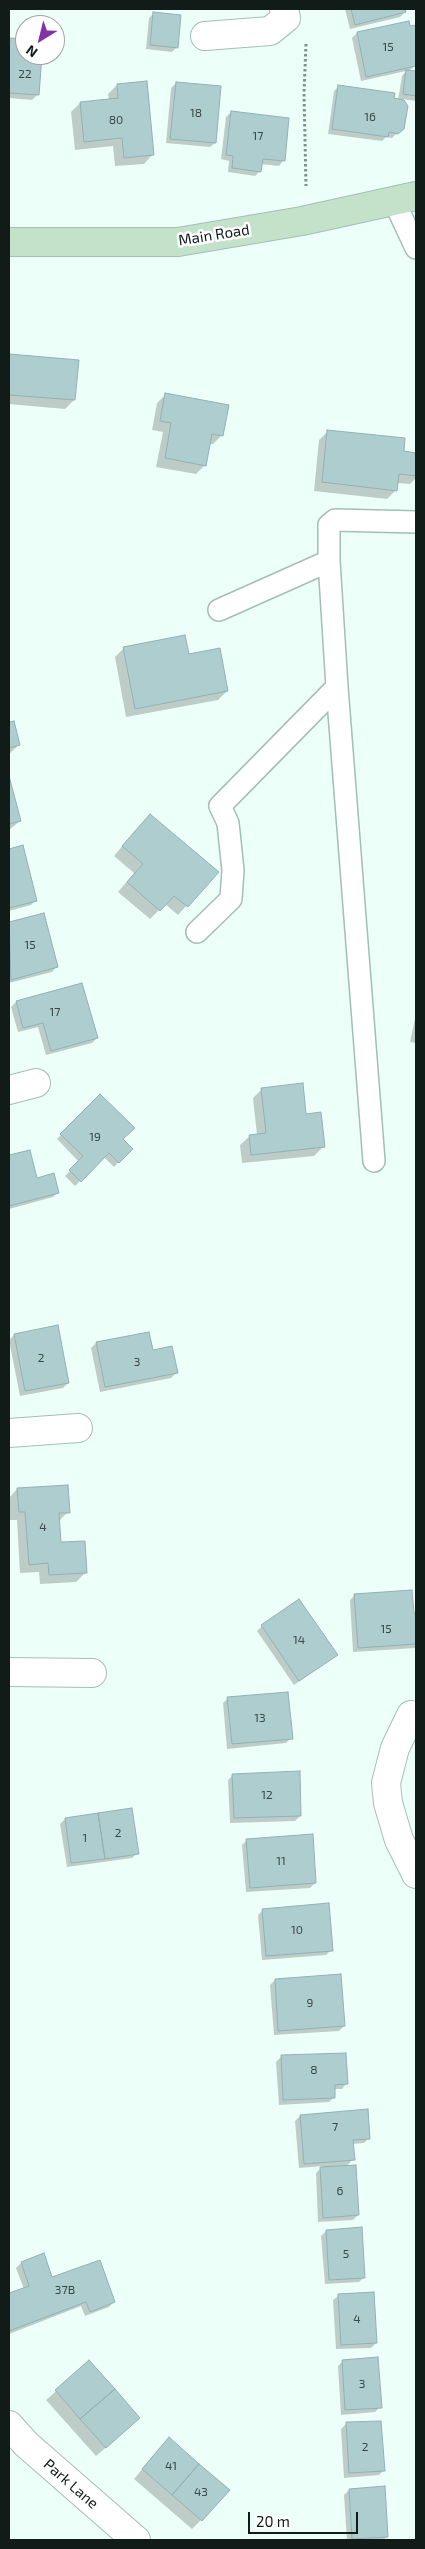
<!DOCTYPE html>
<style>
body{margin:0}
#map{position:relative;width:425px;height:2549px;overflow:hidden;background:#edfff9;font-family:"Exo 2",sans-serif}
canvas{display:block}
.frame{position:absolute;inset:0;border:10px solid #111c18;pointer-events:none}
.north{position:absolute;left:15px;top:15px;width:50px;height:50px;box-sizing:border-box;background:#fff;border:1px solid #a0a4a3;border-radius:50%;rotate:216deg;font-size:14px;font-weight:700;line-height:20px;text-align:center;color:#111c18}
.north::after{content:'';display:block;margin:auto;width:18px;height:22px;background:#8134a5;clip-path:polygon(50% 0,100% 100%,50% 72%,0 100%)}
.scale{position:absolute;left:248px;top:2512px;width:110px;height:22px;box-sizing:border-box;border:2px solid #111c18;border-top:0;padding-left:6px;font-size:15px;line-height:18px;white-space:nowrap;color:#111c18;-webkit-text-stroke:4px #fff;paint-order:stroke}
</style>
<div id="map">
<canvas width="425" height="2549"></canvas>
<div class="frame"></div>
<div class="north">N</div>
<div class="scale">20 m</div>
</div>
<script>
const c = document.querySelector('canvas').getContext('2d');
c.lineJoin = 'round';
function fillPath(path, color) { c.fillStyle = color; c.fill(path, 'evenodd'); }
const poly = rows => new Path2D(rows.map(r => 'M' + r).join(''));
function trace(path, color, width, dash) { c.strokeStyle = color; c.lineWidth = width; c.lineCap = dash ? 'butt' : 'round'; c.setLineDash(dash || []); c.stroke(path); }
function drawText(font, color, halo, rows, align = 'center') {
  c.font = font + ' "Exo 2",sans-serif'; c.lineWidth = 5; c.setLineDash([]); c.textBaseline = 'middle'; c.strokeStyle = halo; c.fillStyle = color; for (const [text, x, y, turn = 0] of rows) {
    c.save(); c.translate(x, y); c.rotate((+turn || 0) * Math.PI / 180); c.textAlign = isNaN(turn) ? turn : align; if (halo) c.strokeText(text, 0, 0); c.fillText(text, 0, 0); c.restore();
  }
}
fillPath(poly([
 [345,9,404,9,405,12,400,17,350,29],
 [154,13,177,47,172,52,146,49,149,18],
 [408,23,409,28,416,26,416,65,409,71,416,73,416,101,402,99,407,106,402,128,392,138,386,137,382,141,328,134,334,91,339,86,398,100,402,76,406,71,361,81,352,38,357,33],
 [9,39,25,40,25,55,41,55,37,95,32,100,9,98],
 [176,83,215,143,210,147,166,143,171,88],
 [117,85,153,154,144,164,115,166,113,146,75,150,71,112,80,103,109,100,108,94],
 [231,112,283,161,279,166,261,164,260,171,255,176,228,172,229,161,221,159,226,117],
 [9,355,77,361,74,400,65,409,9,404],
 [166,394,222,435,213,444,209,444,205,465,196,474,156,467,163,432,152,430,157,403],
 [328,431,402,452,416,454,416,478,410,484,397,483,396,490,387,499,314,491,319,440],
 [124,648,188,656,227,691,218,700,126,717,115,657],
 [13,722,19,745,9,754,9,723],
 [9,780,20,821,9,830],
 [141,824,217,872,178,915,165,904,150,919,118,892,134,873,114,856],
 [22,847,36,900,31,905,9,911,9,850],
 [43,914,56,967,52,972,9,983,9,923],
 [82,984,97,1038,92,1043,46,1055,38,1027,18,1032,11,1007,16,1002],
 [416,1014,416,1043,410,1042],
 [262,1089,323,1147,314,1156,242,1163,240,1145,250,1136,257,1135,253,1098],
 [100,1096,121,1139,131,1149,114,1167,104,1157,75,1186,65,1176,79,1162,57,1139],
 [29,1151,36,1179,58,1192,53,1197,9,1209,9,1157],
 [148,1333,152,1351,176,1373,171,1378,100,1392,91,1348,96,1343],
 [14,1335,68,1383,63,1388,20,1396,9,1340],
 [17,1489,68,1512,59,1521,59,1544,85,1573,76,1582,40,1584,39,1572,20,1573,17,1520,10,1520,9,1505,9,1498],
 [355,1595,416,1614,416,1648,353,1652,350,1600],
 [262,1626,336,1655,294,1685,257,1631],
 [228,1698,291,1738,286,1743,227,1749,223,1703],
 [233,1775,300,1816,295,1821,230,1823,228,1780],
 [65,1819,137,1853,132,1858,67,1867,60,1824],
 [247,1840,315,1883,310,1888,246,1892,242,1845],
 [263,1910,331,1950,326,1955,262,1960,258,1915],
 [275,1980,344,2026,339,2031,274,2035,270,1985],
 [281,2057,346,2084,342,2089,334,2089,334,2097,329,2102,279,2105,276,2062],
 [300,2116,369,2138,364,2143,352,2144,353,2159,346,2167,358,2215,353,2220,318,2222,316,2173,323,2166,299,2168,295,2121],
 [326,2231,364,2277,359,2282,325,2284,321,2236],
 [43,2255,52,2278,114,2302,109,2307,85,2316,81,2306,9,2334,9,2295,24,2289,16,2268,21,2263],
 [338,2296,376,2343,371,2348,336,2349,333,2300],
 [343,2361,380,2407,375,2412,341,2415,338,2366],
 [89,2362,130,2427,96,2456,46,2400],
 [380,2422,384,2470,379,2475,344,2478,341,2429,346,2424],
 [160,2448,201,2520,192,2529,134,2479],
 [349,2490,387,2537,383,2540,347,2540,344,2495]
]), '#0003');
const building = poly([
 [351,9,405,9,406,12,355,25,351,9],
 [153,12,181,15,178,48,150,45,153,12],
 [409,21,410,26,416,25,416,66,366,77,357,32,409,21],
 [9,38,25,39,25,55,42,55,39,95,9,93,9,38],
 [406,70,416,71,416,96,403,94,406,70],
 [147,81,154,155,124,158,122,138,84,142,80,102,118,98,117,84,147,81],
 [176,82,221,86,216,143,170,139,176,82],
 [338,85,395,93,394,98,404,100,408,106,404,129,398,134,389,132,388,137,332,129,338,85],
 [231,111,289,118,285,161,263,159,261,172,232,168,233,156,226,155,231,111],
 [9,354,79,360,75,400,9,395,9,354],
 [165,393,229,405,223,436,212,434,206,466,165,458,171,423,160,421,165,393],
 [327,430,405,438,404,451,416,453,416,476,399,474,397,491,322,482,327,430],
 [185,635,189,654,220,648,228,691,135,709,123,647,185,635],
 [14,721,20,745,9,748,9,722,14,721],
 [9,776,21,821,9,824,9,776],
 [150,814,219,872,188,907,174,896,160,911,127,882,143,864,122,846,150,814],
 [23,845,37,901,9,908,9,849,23,845],
 [44,913,58,967,11,980,9,922,44,913],
 [82,983,98,1038,51,1051,43,1023,23,1028,16,1001,82,983],
 [303,1083,306,1114,321,1112,325,1147,251,1155,249,1135,266,1133,261,1088,303,1083],
 [100,1094,135,1128,123,1139,133,1149,119,1163,109,1153,81,1182,69,1170,83,1156,60,1134,100,1094],
 [30,1150,37,1178,54,1173,59,1193,9,1206,9,1155,30,1150],
 [58,1325,69,1383,25,1391,14,1334,58,1325],
 [149,1332,153,1350,172,1346,178,1373,105,1387,96,1342,149,1332],
 [68,1485,70,1513,59,1513,61,1542,85,1541,87,1573,49,1575,48,1563,29,1565,25,1512,19,1512,17,1488,68,1485],
 [412,1590,414,1613,416,1613,416,1644,358,1648,354,1594,412,1590],
 [299,1599,338,1655,299,1681,261,1625,299,1599],
 [288,1692,293,1739,232,1744,227,1697,288,1692],
 [300,1771,301,1816,234,1818,232,1774,300,1771],
 [132,1808,139,1854,105,1859,98,1813,132,1808],
 [98,1813,105,1859,71,1863,65,1818,98,1813],
 [313,1834,316,1883,250,1888,246,1839,313,1834],
 [329,1903,333,1951,266,1956,262,1909,329,1903],
 [341,1974,345,2026,278,2031,275,1979,341,1974],
 [346,2053,348,2084,335,2085,335,2098,283,2100,281,2055,346,2053],
 [368,2109,370,2139,353,2140,355,2160,304,2164,300,2115,368,2109],
 [356,2165,359,2215,323,2218,320,2167,356,2165],
 [362,2227,365,2278,329,2280,326,2230,362,2227],
 [44,2253,52,2277,100,2260,115,2302,90,2312,86,2302,9,2331,9,2293,29,2286,21,2262,44,2253],
 [374,2292,377,2343,341,2345,338,2294,374,2292],
 [378,2357,382,2408,345,2410,342,2360,378,2357],
 [89,2360,115,2389,80,2419,55,2390,89,2360],
 [115,2389,140,2418,106,2448,80,2419,115,2389],
 [381,2421,385,2471,349,2473,346,2422,381,2421],
 [169,2437,199,2464,172,2495,142,2469,169,2437],
 [199,2464,230,2490,202,2521,172,2495,199,2464],
 [385,2486,388,2537,352,2539,349,2489,385,2486]
]);
fillPath(building, '#adcdcf');
trace(building, '#92b1b4', 1);
const lane = poly([
 [394,201,416,248],
 [219,610,329,561,329,525,335,520,416,522],
 [337,687,374,1161],
 [197,932,231,899,233,870,228,823,220,806,337,687,329,561]
]);
const street = poly([
 [205,36,270,31,286,18,284,9],
 [9,1090,36,1083],
 [9,1433,78,1428],
 [9,1672,92,1673],
 [411,1715,395,1748,386,1783,388,1803,399,1840,416,1874],
 [9,2425,26,2444,136,2540]
]);
const secondary = poly([
 [9,242,178,242,302,221,416,196]
]);
trace(lane, '#a2bfb6', 24);
trace(street, '#a2bfb6', 30);
trace(secondary, '#a2bfb6', 30);
trace(poly([
 [306,44,304,93,306,186]
]), '#82908b', 3, [2.5, 2.5]);
trace(lane, '#fff', 21);
trace(street, '#fff', 28);
trace(secondary, '#c4e2ca', 28);
drawText('12px', '#384846', null, [
 ["15",388,47],
 ["22",25,74],
 ["18",196,113],
 ["16",370,117],
 ["80",116,120],
 ["17",258,136],
 ["15",30,945],
 ["17",55,1012],
 ["19",95,1137],
 ["2",41,1358],
 ["3",137,1362],
 ["4",43,1527],
 ["15",386,1629],
 ["14",299,1640],
 ["13",260,1718],
 ["12",267,1795],
 ["2",118,1833],
 ["1",85,1838],
 ["11",281,1861],
 ["10",297,1930],
 ["9",310,2003],
 ["8",314,2070],
 ["7",335,2127],
 ["6",340,2191],
 ["5",346,2254],
 ["37B",65,2290],
 ["4",357,2319],
 ["3",362,2384],
 ["2",365,2447],
 ["41",171,2466],
 ["43",201,2492]
]);
drawText('15px', '#111c18', '#fff', [
 ["Main Road",214,235,-9],
 ["Park Lane",71,2484,41]
]);
</script>
